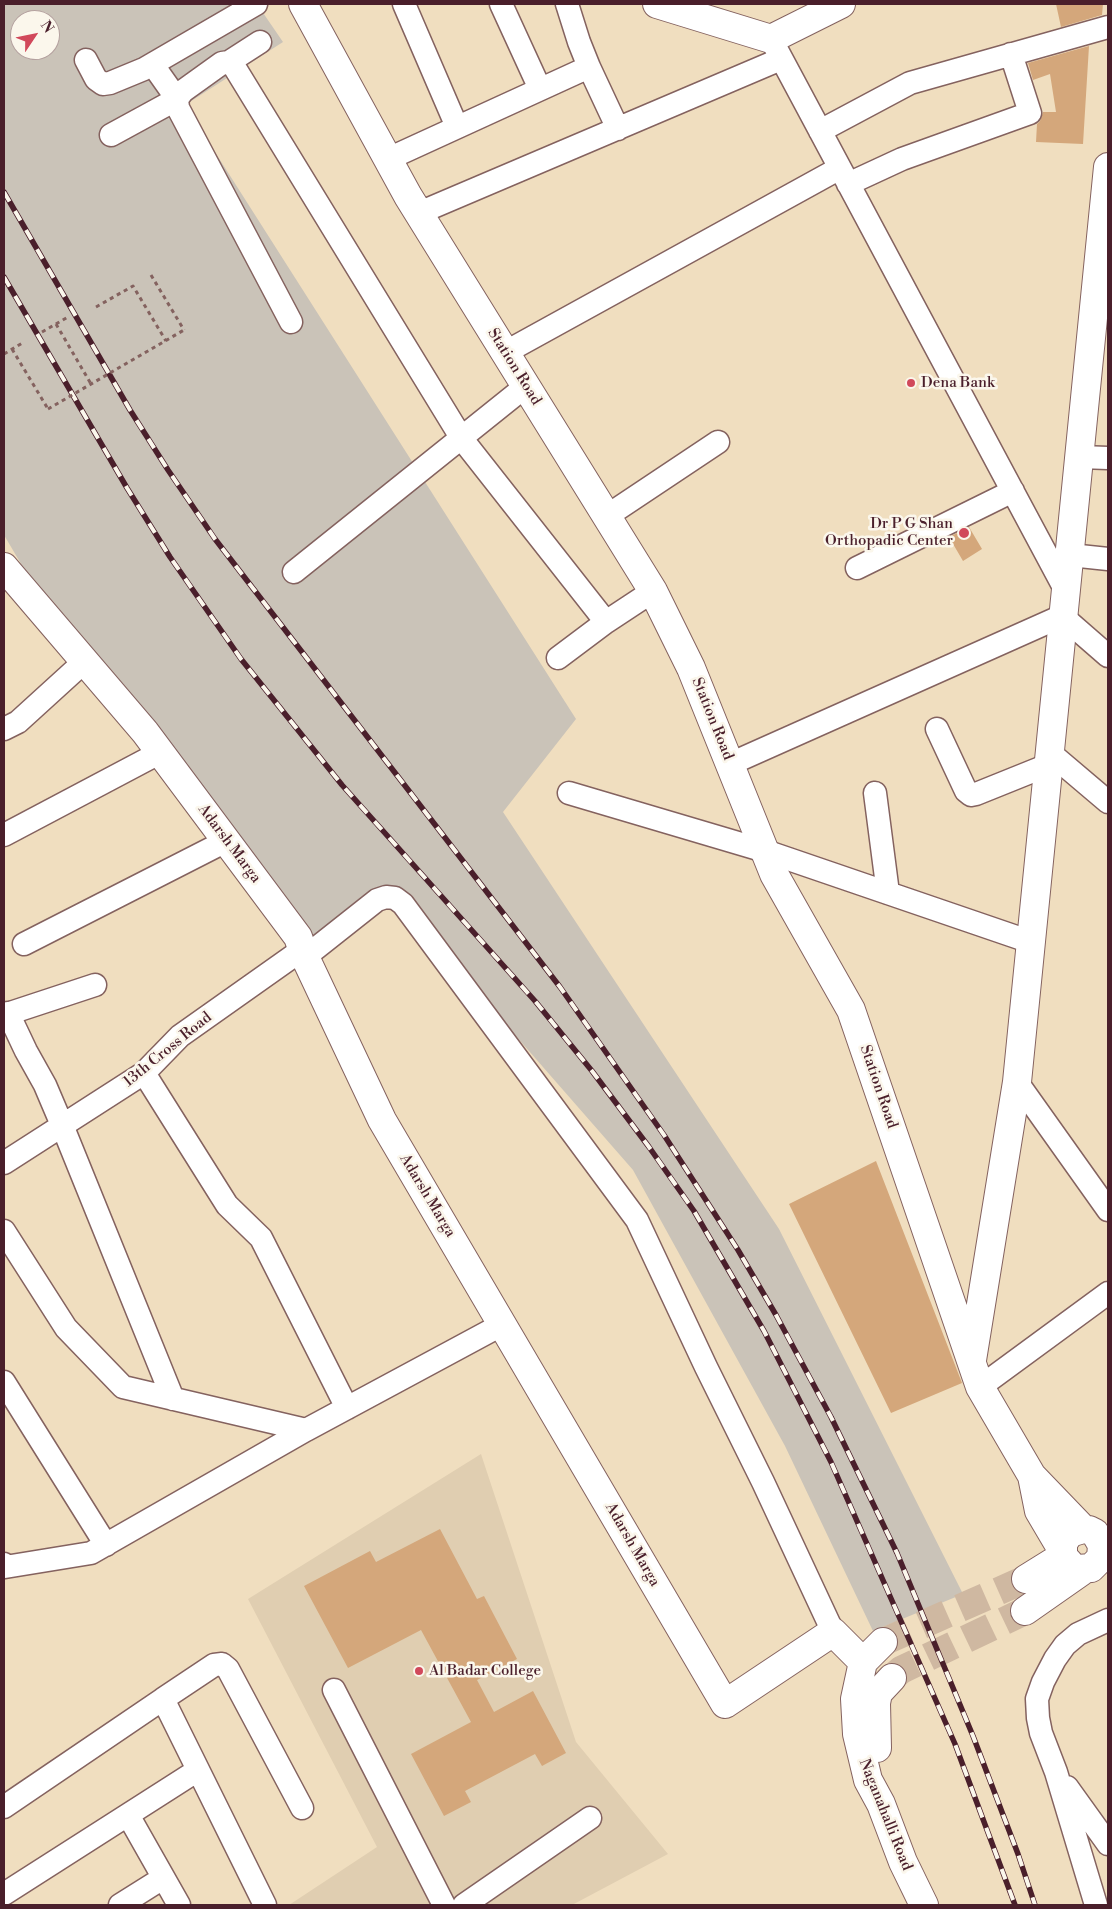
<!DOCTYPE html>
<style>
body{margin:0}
#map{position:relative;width:1112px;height:1909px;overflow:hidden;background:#f0debf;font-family:"Libre Bodoni",serif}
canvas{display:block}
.frame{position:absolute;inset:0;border:5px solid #4a1f2b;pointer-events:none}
.north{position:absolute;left:10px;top:10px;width:50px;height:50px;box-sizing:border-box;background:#fbf7ec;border:1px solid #b4a19f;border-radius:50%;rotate:56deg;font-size:14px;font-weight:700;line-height:20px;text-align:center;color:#4a1f2b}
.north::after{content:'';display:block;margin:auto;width:18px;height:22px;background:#d1495b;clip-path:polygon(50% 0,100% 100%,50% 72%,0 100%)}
</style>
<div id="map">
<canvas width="1112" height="1909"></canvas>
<div class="frame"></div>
<div class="north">N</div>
</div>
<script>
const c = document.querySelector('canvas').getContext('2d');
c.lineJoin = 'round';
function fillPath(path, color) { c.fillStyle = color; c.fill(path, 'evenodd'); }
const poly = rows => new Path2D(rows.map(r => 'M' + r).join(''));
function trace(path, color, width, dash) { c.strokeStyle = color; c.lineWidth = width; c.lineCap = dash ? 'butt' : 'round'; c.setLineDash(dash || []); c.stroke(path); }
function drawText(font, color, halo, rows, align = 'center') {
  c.font = font + ' "Libre Bodoni",serif'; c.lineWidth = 5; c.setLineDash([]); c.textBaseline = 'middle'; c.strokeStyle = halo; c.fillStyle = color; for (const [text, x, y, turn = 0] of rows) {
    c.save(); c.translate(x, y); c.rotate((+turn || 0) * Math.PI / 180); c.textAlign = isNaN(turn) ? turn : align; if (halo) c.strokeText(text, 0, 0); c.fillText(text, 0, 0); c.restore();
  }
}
fillPath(poly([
 [481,1454,576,1742,668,1854,572,1905,289,1905,377,1847,248,1599]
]), '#e0ceb1');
fillPath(poly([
 [4,4,257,4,283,42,185,105,576,719,503,812,779,1229,963,1594,873,1631,785,1446,633,1170,397,900,317,940,99,660,37,591,4,535],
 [20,20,50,20,50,50,20,50]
]), '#cac3b8');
fillPath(poly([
 [1056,4,1103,4,1102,15,1061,27],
 [1089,46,1083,144,1036,142,1037,124,1040,121,1043,112,1056,112,1050,74,1033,80,1028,63],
 [969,527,982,549,963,561,949,537],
 [876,1161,962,1383,891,1413,789,1204],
 [440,1529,477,1599,484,1596,517,1659,477,1680,494,1712,533,1691,566,1753,542,1766,535,1754,465,1791,471,1802,444,1816,411,1754,471,1722,421,1630,348,1668,304,1586,370,1551,376,1562]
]), '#d4a77b');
trace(poly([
 [883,1642,1026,1579],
 [892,1678,901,1670,1025,1611]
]), '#cfb8a1', 28, [28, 14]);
const minor = poly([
 [404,4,457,127],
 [501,4,540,89],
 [771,39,1066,591],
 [260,42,229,62,222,63,183,91,177,99,178,108,291,322],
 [86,60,96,79,103,84,110,83,144,69,256,4],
 [229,62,235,68,462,439,606,622,653,591],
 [589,67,618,129],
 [820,131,910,83,1108,27],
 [111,135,177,99,153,65],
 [388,159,589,67,579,42,567,4],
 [848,184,902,159,1030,113,1011,54],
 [419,213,781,59],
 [506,352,840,168],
 [1080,457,1108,458],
 [607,516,718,442],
 [1070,555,1108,559],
 [857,568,1013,491],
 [294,572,526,386],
 [558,658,606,622],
 [4,729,18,722,85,661],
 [937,729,966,791,971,795,976,794,1048,765],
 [1049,752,1108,802],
 [730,764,1062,616,1108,656],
 [569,793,765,851,1031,942],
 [875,793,888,893],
 [4,835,161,752],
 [24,944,226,841],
 [305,957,377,900,386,897,395,898,403,904,637,1220,706,1367,763,1482,833,1632],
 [8,1013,26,1051,45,1085,62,1125,173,1399],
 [4,1015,95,985],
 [144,1073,227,1205,261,1238,347,1408],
 [1017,1082,1108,1210],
 [4,1163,144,1073,180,1036,303,949],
 [4,1231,66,1328,123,1387,306,1430,503,1324],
 [4,1382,106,1545],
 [980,1387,1108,1293],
 [4,1564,5,1567,91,1553,306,1430],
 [334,1690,444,1905],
 [163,1699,214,1665,222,1664,228,1669,302,1808],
 [1067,1787,1108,1844],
 [4,1807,163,1699,265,1905],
 [128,1815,179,1905],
 [4,1894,198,1770],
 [120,1905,163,1878],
 [464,1905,590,1818],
 [1096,1905,1056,1772,1041,1733,1038,1718,1037,1699,1043,1682,1055,1659,1065,1645,1078,1634,1108,1620]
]);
const major = poly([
 [303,4,408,196,653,591,691,668,774,874,851,1010,980,1387,1032,1476,1083,1529],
 [657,4,771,39,841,4],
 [4,567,145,732,298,937,305,957,382,1120,725,1704,833,1632,863,1662],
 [972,1360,1017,1082,1108,167],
 [1032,1476,1039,1511,1062,1550],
 [1101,1558,1102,1545,1095,1533,1089,1530,1083,1529,1070,1533,1063,1543,1063,1556,1072,1566,1078,1569,1091,1568,1101,1558,1108,1555],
 [1026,1579,1063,1556],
 [1025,1611,1085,1569],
 [883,1642,863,1662,855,1699,857,1734,868,1780,881,1804,903,1862,924,1905],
 [877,1748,876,1703,878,1693,892,1678]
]);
trace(minor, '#84625f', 25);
trace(major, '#84625f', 30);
trace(poly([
 [151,275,184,330],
 [96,307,133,286,166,341],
 [56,324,91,384],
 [42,332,68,317],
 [12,349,48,409],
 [4,354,24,342]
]), '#84625f', 3, [4, 4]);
trace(minor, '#fff', 22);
trace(major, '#fff', 28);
const rail = poly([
 [4,192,130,410,168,470,215,539,560,987,664,1135,738,1250,776,1315,831,1417,897,1553,973,1736,1018,1854,1035,1905],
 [4,277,127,488,170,557,241,659,342,785,535,1001,592,1071,649,1147,694,1211,764,1331,831,1462,955,1744,1015,1905]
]);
trace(rail, '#4a1f2b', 5.5);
trace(rail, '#fbf7ec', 4, [11]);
trace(poly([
 [48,409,184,330]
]), '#84625f', 3, [4, 4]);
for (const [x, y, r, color] of [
 [911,383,5,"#d1495b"],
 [964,533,6,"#d1495b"],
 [419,1671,5,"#d1495b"]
]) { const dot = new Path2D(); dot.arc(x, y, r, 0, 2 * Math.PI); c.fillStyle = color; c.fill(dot); trace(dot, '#fbf7ec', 2); }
drawText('15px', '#4a1f2b', '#fbf7ec', [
 ["Station Road",514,367,58],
 ["Station Road",712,719,68],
 ["Adarsh Marga",229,844,53],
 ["13th Cross Road",168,1050,-39],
 ["Station Road",878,1087,71],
 ["Adarsh Marga",427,1196,59],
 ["Adarsh Marga",632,1545,60],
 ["Naganahalli Road",885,1815,68]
]);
drawText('15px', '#4a1f2b', '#fbf7ec', [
 ["Dena Bank",921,383],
 ["Dr P G Shan",953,524,"right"],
 ["Orthopadic Center",953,541,"right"],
 ["Al Badar College",429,1671]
], 'left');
</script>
